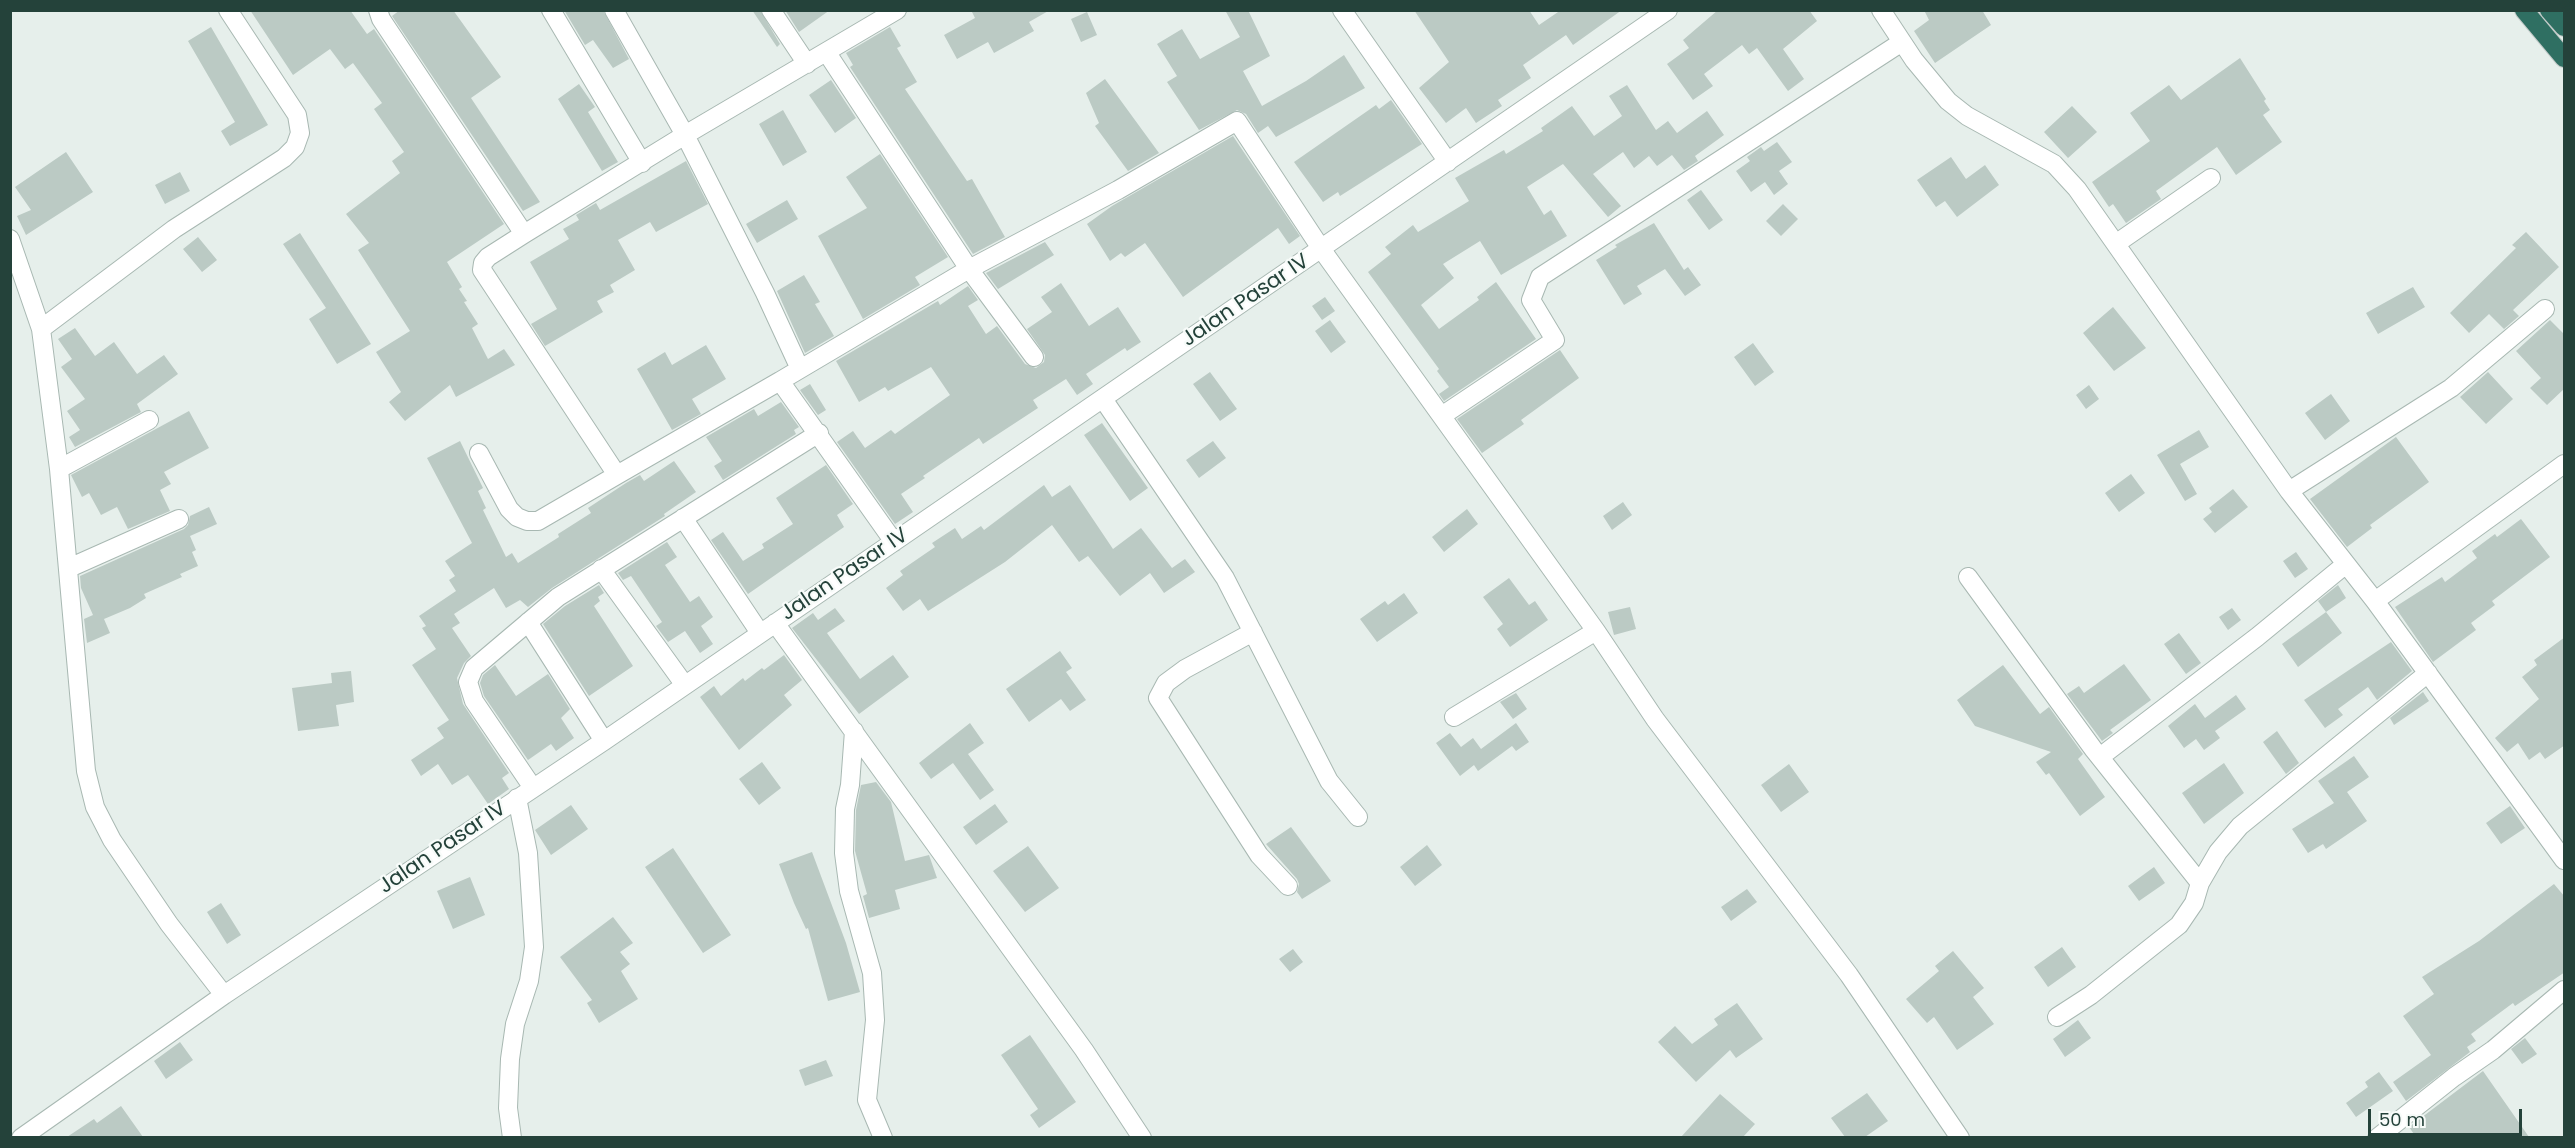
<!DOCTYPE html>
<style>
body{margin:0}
#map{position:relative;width:2575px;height:1148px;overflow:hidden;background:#e6efeb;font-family:Poppins,sans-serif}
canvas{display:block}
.frame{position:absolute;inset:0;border:12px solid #24423a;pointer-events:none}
.scale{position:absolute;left:2368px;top:1109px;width:154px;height:27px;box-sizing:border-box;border:3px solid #24423a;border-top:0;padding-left:8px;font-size:18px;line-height:21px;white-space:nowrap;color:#24423a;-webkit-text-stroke:4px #f7fbf9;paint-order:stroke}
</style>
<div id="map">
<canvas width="2575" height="1148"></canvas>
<div class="frame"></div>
<div class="scale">50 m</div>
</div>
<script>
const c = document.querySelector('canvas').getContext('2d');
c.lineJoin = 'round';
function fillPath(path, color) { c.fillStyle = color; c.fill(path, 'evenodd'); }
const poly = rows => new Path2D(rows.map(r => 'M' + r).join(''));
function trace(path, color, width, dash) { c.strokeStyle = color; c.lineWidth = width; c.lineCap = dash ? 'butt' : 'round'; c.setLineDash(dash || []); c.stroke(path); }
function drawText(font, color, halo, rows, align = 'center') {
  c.font = font + ' Poppins,sans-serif'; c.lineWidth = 4.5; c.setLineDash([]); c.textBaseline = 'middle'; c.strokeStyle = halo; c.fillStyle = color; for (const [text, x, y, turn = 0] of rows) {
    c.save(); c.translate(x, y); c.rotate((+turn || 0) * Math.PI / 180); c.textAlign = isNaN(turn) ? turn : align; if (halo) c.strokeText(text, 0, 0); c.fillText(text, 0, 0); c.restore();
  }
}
fillPath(poly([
 [250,10,350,10,367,34,374,29,504,224,447,262,462,287,459,289,467,301,464,302,478,324,472,328,488,359,504,349,515,365,456,397,450,385,405,421,389,402,401,392,376,352,410,331,358,250,369,243,346,214,400,173,392,161,404,152,374,109,382,103,353,63,345,69,330,49,293,75],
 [400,10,453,10,501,77,471,98,540,202,523,211,392,16],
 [564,10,603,10,629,59,613,68,593,40,585,45],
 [752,10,760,10,780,44,777,47],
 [785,10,830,10,799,32],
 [971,10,1050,10,1029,22,1034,31,994,53,988,42,957,59,944,35,975,18],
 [1225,10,1248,10,1270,56,1243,71,1262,106,1306,81,1344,55,1365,88,1276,137,1268,126,1258,133,1246,114,1237,110,1199,130,1167,82,1177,76,1157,44,1182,29,1200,59,1240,37],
 [1414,10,1529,10,1539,25,1561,10,1622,10,1573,45,1566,35,1523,65,1531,78,1498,100,1502,106,1476,123,1466,108,1446,123,1419,88,1449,62],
 [1718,10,1809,10,1817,21,1783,49,1804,79,1788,91,1757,48,1749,54,1742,45,1704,74,1713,86,1693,100,1667,64,1689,48,1683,40],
 [1924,10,1982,10,1991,25,1935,63,1914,31,1929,20],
 [1087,12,1097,35,1081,42,1071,19],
 [211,27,268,125,230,146,221,131,235,122,188,41],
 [890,27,901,46,897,48,917,82,905,89,967,181,972,179,1005,237,973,254,850,67,853,65,846,53],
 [2240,58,2266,99,2264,101,2270,110,2263,115,2282,142,2236,175,2217,147,2156,191,2161,199,2126,223,2113,204,2109,207,2092,182,2150,141,2130,113,2169,85,2181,100],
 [1105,79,1159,153,1128,171,1095,126,1099,123,1086,93],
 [831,80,856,118,835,133,809,95],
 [579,84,595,107,588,112,618,162,602,171,558,99],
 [1627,85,1656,130,1668,121,1677,133,1707,111,1724,135,1695,156,1698,161,1684,170,1672,155,1657,166,1649,156,1634,168,1623,152,1593,174,1621,206,1608,217,1563,164,1527,187,1544,215,1551,210,1567,236,1501,275,1480,241,1443,264,1454,278,1421,305,1439,329,1479,300,1477,297,1496,282,1536,339,1444,401,1439,394,1449,387,1437,371,1439,369,1368,272,1391,254,1385,247,1413,225,1418,232,1469,201,1455,178,1504,150,1506,154,1543,131,1541,128,1572,106,1594,136,1622,116,1609,96],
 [1391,100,1422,144,1340,196,1338,192,1323,202,1294,162,1376,105,1379,109],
 [2072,106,2097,132,2068,158,2044,132],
 [783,110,807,152,783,166,759,124],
 [1233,136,1300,236,1289,244,1278,228,1183,297,1145,243,1125,257,1121,253,1110,261,1087,224,1112,206],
 [1777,142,1792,162,1779,171,1788,184,1774,195,1765,182,1751,192,1736,171,1750,161,1747,157,1761,147,1764,151],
 [66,152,93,192,26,235,17,216,31,210,15,187],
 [880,154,948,257,915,277,920,285,863,319,818,236,867,208,846,177],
 [1951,157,1966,179,1985,165,1999,185,1957,217,1945,201,1936,207,1917,180],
 [686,161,708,204,656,232,650,222,618,240,635,270,610,285,614,292,597,301,603,312,545,346,531,324,557,309,530,262,569,239,563,229,579,220,576,215,596,203,600,210],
 [180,172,190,191,165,204,155,185],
 [1701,190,1723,220,1709,230,1687,200],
 [787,200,798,219,757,243,746,224],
 [1783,204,1798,219,1781,236,1766,221],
 [1654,223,1684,270,1688,267,1701,285,1685,296,1665,269,1637,286,1642,294,1624,305,1596,260,1617,247,1615,245],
 [2526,232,2559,267,2513,310,2519,316,2504,329,2489,314,2469,333,2450,313,2516,248,2512,245],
 [300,233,371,344,337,364,309,319,326,308,283,244],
 [198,237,217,260,202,272,183,249],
 [1045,242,1054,255,998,289,986,273],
 [804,275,820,302,815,304,834,336,805,353,777,291],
 [1061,283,1089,326,1118,307,1141,342,1127,351,1125,348,1086,374,1093,384,1077,395,1066,379,1033,400,1038,408,983,444,979,438,923,476,925,478,901,494,913,512,895,524,837,442,853,431,865,448,891,430,895,434,950,395,931,367,888,391,885,387,859,402,836,361,938,301,940,305,968,286,978,300,968,306,986,334,997,326,1025,364,1036,368,1044,362,1045,355,1027,329,1052,312,1041,297],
 [2413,287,2425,307,2378,334,2366,313],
 [1325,297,1335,311,1322,320,1312,306],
 [2113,307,2146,348,2114,371,2083,333],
 [1330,320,1346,342,1331,353,1315,331],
 [2550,320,2565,335,2565,388,2547,405,2530,388,2541,378,2516,351],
 [75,328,95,356,114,342,137,374,164,355,178,374,137,404,141,412,75,447,69,437,80,430,67,411,85,399,61,367,72,359,58,339],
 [1753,343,1774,372,1755,386,1734,357],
 [706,345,726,379,692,399,701,414,672,430,637,369,665,352,672,365],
 [1560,350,1579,378,1521,420,1524,424,1482,453,1457,419],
 [1210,372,1237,409,1220,421,1193,384],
 [2488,372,2513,399,2486,424,2460,397],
 [810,384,826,410,818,415,800,390],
 [2089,385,2099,399,2086,409,2076,395],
 [2331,394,2350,421,2325,440,2305,413],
 [781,402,799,427,794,430,796,434,723,480,714,466,722,461,706,437,754,409,758,416],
 [189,411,209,448,164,472,171,484,160,490,170,511,128,529,117,507,101,515,89,493,82,497,71,475],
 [1102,423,1148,488,1130,501,1084,435],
 [2199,430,2209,447,2180,464,2197,494,2185,501,2157,455],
 [2396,437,2429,482,2370,525,2372,528,2347,547,2310,499],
 [460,441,483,488,478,491,486,508,483,510,506,557,512,553,518,563,559,537,558,534,591,513,588,508,626,483,640,475,644,481,674,461,696,492,664,514,665,516,552,588,528,607,520,600,506,608,494,588,454,614,460,623,452,628,471,656,464,663,457,678,463,704,509,773,502,778,509,789,488,804,468,775,452,785,438,764,421,776,411,760,444,738,437,728,449,720,412,665,436,649,422,628,426,626,419,616,456,591,449,580,455,576,445,561,472,543,427,458],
 [1213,441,1226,458,1199,478,1186,460],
 [826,465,853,504,837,515,844,527,748,594,711,540,723,532,743,561,764,548,762,544,793,524,776,498],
 [2131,474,2145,493,2119,512,2105,493],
 [1044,485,1052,497,1070,485,1113,549,1141,528,1172,568,1185,559,1195,572,1164,593,1150,573,1120,596,1088,556,1079,562,1052,525,1005,562,928,611,920,599,903,611,886,588,903,575,900,571,935,547,932,543,955,528,962,539,981,526,984,530],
 [2233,489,2248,507,2215,533,2203,519,2212,512,2209,508],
 [1623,502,1632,515,1612,530,1603,516],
 [209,507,217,524,190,536,196,550,192,552,198,566,180,574,182,577,144,594,146,598,130,608,104,619,110,633,87,643,84,619,93,615,81,588,80,576,184,529,188,525,190,516],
 [1467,509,1478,524,1444,552,1432,537],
 [2521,519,2550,557,2492,601,2495,605,2471,623,2476,630,2433,662,2395,607,2442,577,2445,582,2477,558,2472,551,2495,534,2497,537],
 [667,542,677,557,665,565,690,602,699,596,713,617,701,626,713,644,700,653,685,631,668,642,656,626,662,622,631,576,623,580,618,573],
 [2296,552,2308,569,2295,578,2283,561],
 [1509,578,1529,605,1535,601,1548,620,1510,647,1497,629,1503,624,1483,597],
 [599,585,604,593,598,597,600,601,594,606,633,666,589,696,543,624,565,606],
 [2338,585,2346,598,2326,612,2342,633,2298,667,2282,644,2326,612,2318,601],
 [1404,593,1418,613,1377,642,1360,619,1385,601,1388,605],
 [1630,607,1636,629,1614,635,1608,612],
 [835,608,845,621,827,633,860,679,893,655,909,677,859,714,792,628,813,613,818,620],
 [2232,608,2241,620,2228,630,2219,617],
 [2179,633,2201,663,2186,674,2164,644],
 [2565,637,2565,745,2545,759,2540,752,2529,760,2518,743,2507,752,2495,738,2539,699,2522,677,2537,665,2534,660],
 [2391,642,2412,671,2377,700,2368,687,2338,709,2343,715,2325,728,2304,700],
 [1060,651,1072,668,1066,672,1086,700,1070,711,1061,699,1029,722,1006,689],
 [784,655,802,680,784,695,792,705,739,750,700,697,714,686,721,696,743,678,745,681,762,668,764,670],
 [2124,664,2151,700,2110,730,2113,733,2102,741,2067,694,2079,686,2084,693],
 [495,665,516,696,548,674,570,709,561,718,574,738,556,751,551,744,528,760,484,696,480,683,483,675],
 [2003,665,2040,714,2049,707,2083,754,2078,759,2105,797,2080,816,2049,773,2046,775,2036,762,2051,752,1975,726,1957,700],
 [351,671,354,702,336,705,339,726,298,731,292,688,332,683,331,673],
 [2423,692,2429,701,2394,725,2390,718],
 [1516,693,1527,709,1513,719,1500,702],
 [2236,695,2246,709,2215,731,2220,738,2204,750,2196,739,2184,748,2168,726,2195,704,2205,718],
 [970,723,984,743,968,754,994,790,980,800,953,763,931,779,919,763],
 [1516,723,1529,742,1516,751,1512,746,1478,771,1474,765,1460,776,1436,743,1450,733,1461,747,1473,738,1481,749],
 [2277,731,2299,763,2286,774,2263,742],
 [2354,756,2369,777,2347,792,2367,821,2326,849,2323,844,2308,853,2292,829,2334,803,2318,781],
 [762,762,781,788,759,805,739,779],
 [2224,763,2244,793,2204,824,2182,793],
 [1789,764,1809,792,1781,812,1761,785],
 [876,782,891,802,905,861,929,855,937,878,895,890,900,909,869,918,863,896,867,894,855,851,856,810,861,785],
 [995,804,1008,822,976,845,963,827],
 [571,805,588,829,551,855,535,830],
 [2510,806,2525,828,2501,844,2486,823],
 [1291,827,1331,881,1302,899,1297,892,1299,884,1297,879,1266,844],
 [1427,845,1442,865,1415,886,1400,867],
 [1028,846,1059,888,1025,912,993,871],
 [673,848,731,935,703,953,645,867],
 [812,852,846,943,860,992,828,1001,808,928,806,929,794,903,779,864],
 [2154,867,2165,883,2139,901,2128,886],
 [470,877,485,915,453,929,437,891],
 [2554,884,2565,897,2565,972,2515,1006,2513,1003,2471,1034,2476,1041,2467,1047,2470,1052,2406,1101,2393,1082,2431,1055,2403,1016,2434,994,2422,977,2479,941],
 [1747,889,1757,902,1731,921,1721,907],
 [221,903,241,935,227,944,207,912],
 [613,917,633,943,620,952,630,964,621,971,638,999,599,1023,587,1003,592,1000,560,957],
 [2062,947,2076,967,2048,987,2034,967],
 [1293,949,1303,962,1290,972,1279,959],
 [1953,951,1984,988,1973,997,1994,1024,1957,1050,1934,1017,1927,1023,1906,999,1939,971,1935,966],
 [1737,1003,1763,1039,1736,1058,1730,1050,1696,1082,1658,1042,1675,1026,1692,1044,1718,1025,1714,1019],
 [2078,1020,2091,1038,2065,1057,2053,1039],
 [1030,1035,1076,1102,1039,1128,1030,1115,1038,1109,1001,1055],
 [2525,1038,2537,1054,2522,1064,2511,1049],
 [180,1042,193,1060,166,1079,154,1061],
 [826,1060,833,1076,805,1086,799,1070],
 [2483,1071,2529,1137,2416,1137,2409,1127],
 [2379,1072,2393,1091,2356,1117,2346,1103,2368,1087,2365,1082],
 [1867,1093,1888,1121,1865,1137,1845,1137,1831,1118],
 [1720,1094,1755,1124,1743,1137,1681,1137],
 [121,1106,143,1137,67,1137,94,1119,97,1123]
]), '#bbcac4');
const minor = poly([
 [378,10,381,19,524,234],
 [551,10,642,163],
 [614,10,685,135,765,293,800,369],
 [771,10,807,64],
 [1342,10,1448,162],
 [1881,10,1914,60,1948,101,1967,116,2054,164,2077,189,2289,491,2375,601,2564,860],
 [827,53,969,269,1034,357],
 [10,239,41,329],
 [2117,243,2211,178],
 [780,381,969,269,1118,190,1237,121,1322,250,1596,631],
 [1103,399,1225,578,1329,781,1358,817],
 [1443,415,1555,340,1531,300,1540,277,1902,42],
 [479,453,509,509,517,517,527,521,538,521,617,475],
 [59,469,149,420],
 [2289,491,2451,388,2545,309],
 [683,518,760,633],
 [894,542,780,381,617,475,482,270,483,263,488,257,524,234,685,135,897,10],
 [69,568,179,519],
 [601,569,684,684],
 [1968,577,2094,750,2200,883],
 [2375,601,2564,464],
 [528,622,604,741],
 [775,623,1084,1050,1142,1138],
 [1253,632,1185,669,1166,683,1158,698,1259,855,1288,886],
 [1454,717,1596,631,1655,719,1849,975,1960,1138],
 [854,731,850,785,845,809,844,853,849,891,872,973,875,1020,867,1100,883,1138],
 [2100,757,2257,637,2346,564],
 [533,788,474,701,468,682,474,668,558,597,819,433],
 [224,995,169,924,112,840,95,807,86,771,59,469,41,329,174,229,284,158,295,147,300,133,297,115,228,10],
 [2057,1017,2091,995,2179,925,2194,903,2200,883,2218,852,2240,826,2428,673],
 [21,1138,224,995,604,741,1668,10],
 [512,1138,508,1108,510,1059,515,1024,529,981,534,947,528,853,517,798],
 [2377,1138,2454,1077,2493,1050,2564,990]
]);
const highway = poly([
 [2524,10,2564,58],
 [2549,10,2564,27]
]);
trace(minor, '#a8b8b2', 20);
trace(highway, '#c2cac8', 20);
trace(minor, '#fff', 18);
trace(highway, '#2f6f62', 18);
drawText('21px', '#24423a', '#f7fbf9', [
 ["Jalan Pasar IV",1246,301,-34],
 ["Jalan Pasar IV",845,575,-34],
 ["Jalan Pasar IV",443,848,-34]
]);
</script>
